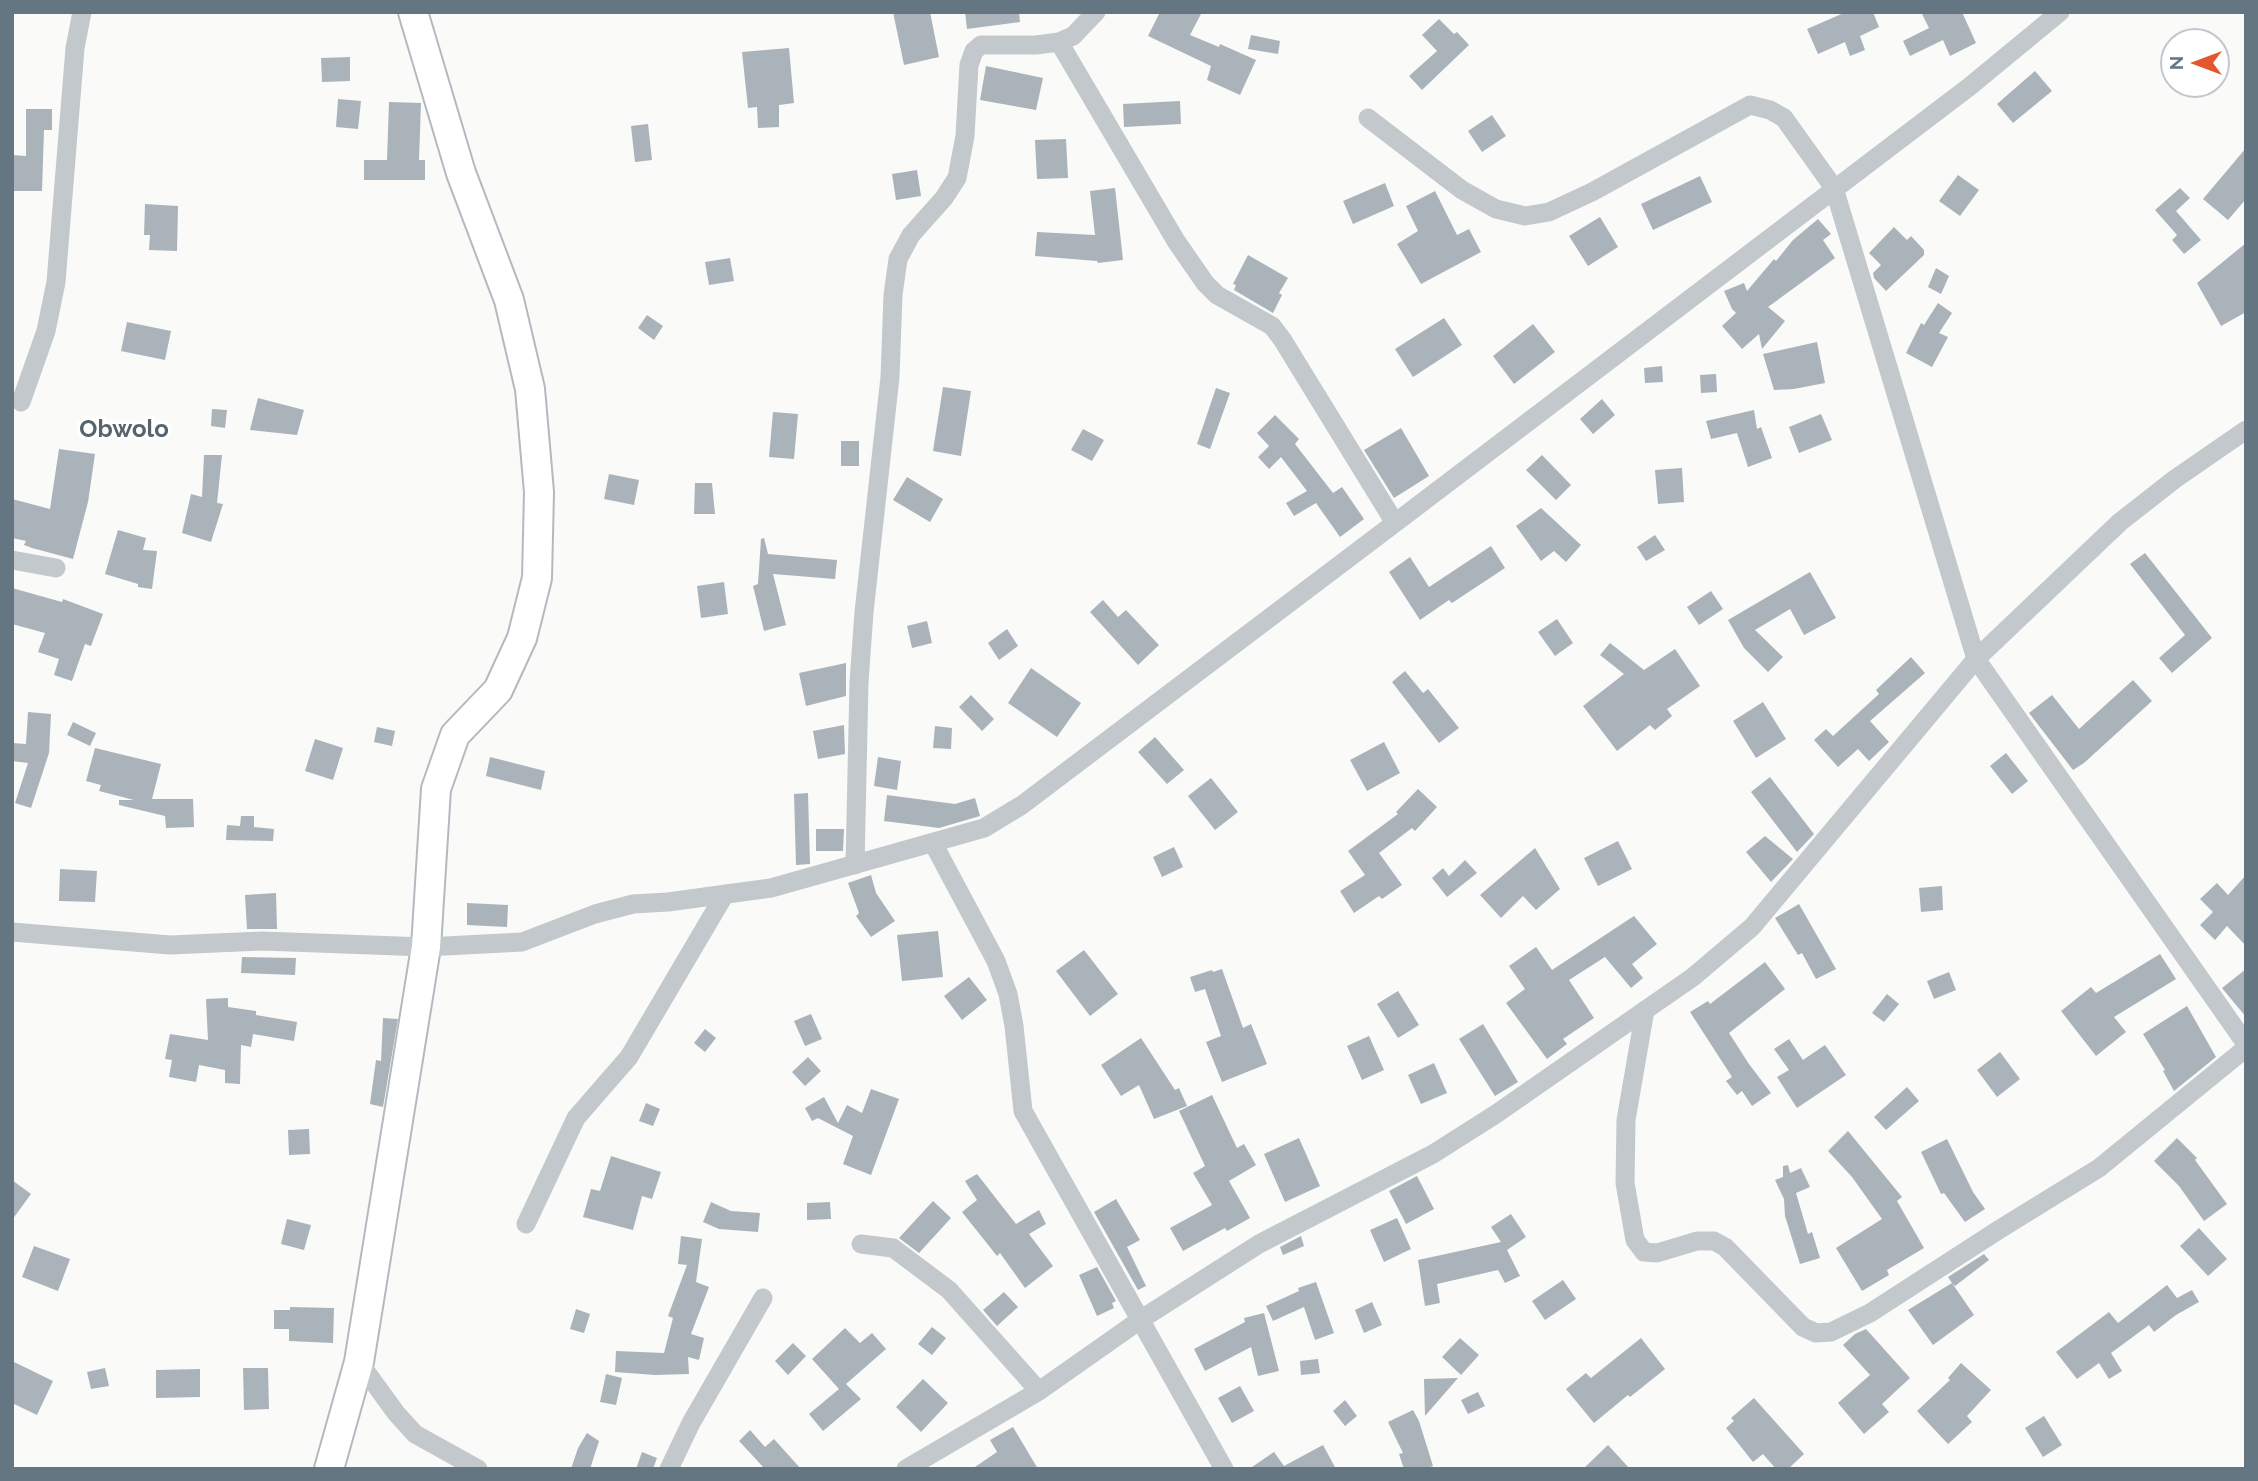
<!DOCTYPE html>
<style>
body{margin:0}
#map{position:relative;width:2258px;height:1481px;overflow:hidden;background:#fafaf8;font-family:Raleway,sans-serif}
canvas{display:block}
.frame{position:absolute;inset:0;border:14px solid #657683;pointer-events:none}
.north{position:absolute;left:2160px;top:28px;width:70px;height:70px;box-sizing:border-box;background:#fff;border:2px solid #c1c8cd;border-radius:50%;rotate:270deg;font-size:19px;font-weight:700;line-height:28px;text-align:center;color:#657683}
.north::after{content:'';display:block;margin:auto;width:24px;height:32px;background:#e4572e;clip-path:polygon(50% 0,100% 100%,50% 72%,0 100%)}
</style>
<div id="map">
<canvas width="2258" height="1481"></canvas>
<div class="frame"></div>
<div class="north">N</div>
</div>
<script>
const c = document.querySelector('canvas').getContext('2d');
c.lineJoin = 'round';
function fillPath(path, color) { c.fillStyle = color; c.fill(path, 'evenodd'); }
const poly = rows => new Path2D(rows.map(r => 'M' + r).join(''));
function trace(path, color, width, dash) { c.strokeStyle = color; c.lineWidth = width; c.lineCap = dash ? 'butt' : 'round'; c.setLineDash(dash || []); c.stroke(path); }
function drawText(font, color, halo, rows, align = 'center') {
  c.font = font + ' Raleway,sans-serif'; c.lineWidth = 7; c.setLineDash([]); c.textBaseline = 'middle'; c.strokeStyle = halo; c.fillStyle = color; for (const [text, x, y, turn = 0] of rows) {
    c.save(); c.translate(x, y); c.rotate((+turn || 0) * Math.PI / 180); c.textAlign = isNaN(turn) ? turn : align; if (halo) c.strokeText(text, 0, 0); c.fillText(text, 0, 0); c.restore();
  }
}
fillPath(poly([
 [893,12,930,12,939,57,904,65],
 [965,12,1019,12,1020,22,967,29],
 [1160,12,1202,12,1190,35,1219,47,1220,44,1256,60,1240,95,1207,80,1211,66,1148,36],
 [1846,12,1873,12,1879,27,1860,36,1865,50,1850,56,1845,42,1818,54,1807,29],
 [1921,12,1962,12,1976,43,1950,56,1943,40,1910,56,1903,41,1929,28],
 [1439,19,1454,34,1457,32,1469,45,1422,90,1409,76,1437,51,1422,35],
 [1251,35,1280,41,1278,54,1248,49],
 [789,48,794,103,779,105,779,127,758,128,757,107,748,108,742,52],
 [350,57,350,81,322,82,321,58],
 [986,66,1043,78,1036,110,980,100],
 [2035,71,2052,91,2013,123,1997,104],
 [338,99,361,101,358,129,336,127],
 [1180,101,1181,124,1124,127,1123,104],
 [389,102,421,103,419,160,425,160,425,180,364,180,364,160,387,160],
 [26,109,52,109,52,130,44,130,42,191,12,191,12,155,26,156],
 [1492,115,1506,136,1482,152,1468,131],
 [648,124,652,160,635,162,631,126],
 [1066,139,1068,178,1037,179,1035,140],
 [2246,148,2246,199,2228,220,2203,199],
 [917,170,921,196,896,200,892,174],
 [1958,175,1979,190,1960,216,1939,201],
 [1700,176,1712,202,1653,230,1641,204],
 [1385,183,1394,206,1353,224,1343,201],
 [1115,188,1123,260,1098,263,1097,261,1035,256,1037,232,1095,235,1090,191],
 [2180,188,2190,198,2176,211,2201,240,2184,254,2172,240,2177,235,2155,210],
 [1435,191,1457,235,1469,229,1481,252,1421,284,1397,244,1418,231,1406,206],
 [145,204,178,206,177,251,149,250,150,235,144,235],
 [1600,217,1618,247,1588,266,1569,236],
 [1818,219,1831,234,1823,240,1835,258,1768,307,1785,321,1762,349,1759,334,1742,349,1722,326,1736,313,1732,309,1724,291,1744,283,1747,291,1774,259,1776,261,1793,240],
 [1894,227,1907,240,1911,236,1924,250,1924,255,1886,291,1874,278,1873,273,1881,265,1869,253],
 [2246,243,2246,312,2221,326,2197,283],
 [1248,255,1288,278,1279,293,1282,295,1273,313,1234,290,1236,285,1233,284],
 [730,258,734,281,709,285,705,262],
 [1936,268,1949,276,1941,294,1928,287],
 [1938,303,1952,313,1939,333,1948,337,1932,367,1906,353,1921,323,1924,325],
 [647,315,663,326,654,340,638,328],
 [1444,318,1462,345,1413,377,1395,349],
 [127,322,171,331,165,360,121,351],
 [1533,324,1555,352,1514,384,1493,356],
 [1817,342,1825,383,1794,389,1774,390,1763,354],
 [1662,366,1663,382,1645,383,1644,368],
 [1716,374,1717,392,1701,393,1700,375],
 [943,387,971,391,961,456,933,451],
 [1216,388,1230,393,1210,449,1197,444],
 [258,398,304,410,297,435,250,430],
 [1602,399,1615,415,1593,434,1580,419],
 [212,409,227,410,225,428,211,426],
 [1754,410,1757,429,1761,427,1772,458,1748,467,1737,433,1711,439,1706,421],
 [773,412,798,414,794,459,769,457],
 [1821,414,1832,440,1799,453,1789,427],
 [1275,415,1299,439,1295,444,1333,493,1342,487,1364,519,1340,537,1316,503,1294,516,1286,503,1307,491,1281,457,1269,469,1258,457,1269,446,1257,433],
 [1401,428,1429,476,1394,498,1364,450],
 [1083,429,1104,440,1092,461,1071,450],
 [841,441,859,441,859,466,841,466],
 [59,449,95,454,88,502,73,559,32,548,24,545,26,541,12,538,12,499,50,509],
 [204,455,222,455,217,503,223,504,211,542,182,533,191,494,202,497],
 [1542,455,1571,485,1556,500,1526,470],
 [1682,468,1684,502,1658,504,1655,470],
 [609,474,639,480,634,505,604,499],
 [907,477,943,499,930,522,893,500],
 [695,483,712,483,715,514,694,514],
 [1541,508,1581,545,1566,562,1554,551,1541,561,1516,526],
 [118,530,146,538,143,550,157,551,152,589,138,587,138,584,105,574],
 [1655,535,1665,550,1646,561,1637,547],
 [764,538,768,554,837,560,835,579,773,574,786,625,764,631,753,586,758,584,761,539],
 [1491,546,1505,568,1452,603,1449,600,1420,620,1389,572,1410,557,1429,587],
 [2145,553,2212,638,2172,673,2159,658,2185,635,2130,564],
 [1810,572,1836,618,1804,635,1790,609,1755,630,1783,657,1768,672,1744,648,1728,620],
 [724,582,728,614,701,618,697,586],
 [12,588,62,602,63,599,103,614,91,646,85,644,72,681,54,675,59,659,38,652,45,633,12,624],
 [1711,591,1723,609,1699,625,1687,607],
 [1103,600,1118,617,1126,610,1159,645,1138,665,1090,612],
 [1557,619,1573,643,1555,656,1538,632],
 [927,621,932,643,912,648,907,626],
 [1007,629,1018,646,999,660,988,643],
 [1610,643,1644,670,1675,649,1700,686,1667,709,1672,716,1655,730,1650,725,1617,751,1583,706,1624,674,1600,655],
 [1911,657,1925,673,1870,721,1889,742,1869,761,1858,749,1838,767,1814,740,1826,729,1833,736,1879,694,1876,690],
 [846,663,846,696,806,706,799,673],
 [1031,668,1081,703,1057,737,1008,703],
 [1405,671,1423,693,1428,689,1459,728,1439,743,1392,682],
 [2133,680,2152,701,2084,763,2073,770,2029,713,2052,695,2079,729],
 [971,695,994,719,982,731,959,707],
 [1763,702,1786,739,1756,758,1733,721],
 [28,712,51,714,49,753,31,808,15,803,28,763,12,761,12,743,26,744],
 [73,722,96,733,90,746,67,735],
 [844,725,845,754,818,759,813,731],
 [935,726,952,728,951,749,933,748],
 [377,727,395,731,392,746,374,742],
 [1155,737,1184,770,1167,784,1138,752],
 [315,739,343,748,333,780,305,771],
 [1384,742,1400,773,1367,791,1350,760],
 [95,748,161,764,152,799,193,799,194,827,166,828,165,816,119,805,119,800,134,800,99,791,101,785,86,781],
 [2006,753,2028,781,2012,794,1990,766],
 [490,757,545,771,541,790,486,776],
 [878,757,901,761,897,790,874,786],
 [1770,777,1814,834,1797,852,1751,792],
 [1211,778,1238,812,1215,830,1188,796],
 [1418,789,1437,807,1415,831,1412,828,1379,853,1402,885,1382,899,1379,896,1354,913,1340,891,1365,875,1348,851,1398,814,1396,812],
 [808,793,810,864,796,865,794,794],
 [887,795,955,804,975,798,980,816,939,828,884,821],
 [241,816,254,816,254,827,274,829,273,841,226,840,227,825,240,826],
 [816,829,844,829,843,851,816,851],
 [1765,836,1793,859,1771,882,1746,852],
 [1618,841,1632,869,1598,886,1584,858],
 [1174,847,1183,867,1162,877,1153,857],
 [1535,848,1560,889,1536,910,1523,896,1501,918,1480,895],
 [1465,860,1477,873,1447,897,1432,878,1443,868,1449,876],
 [60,869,97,871,95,902,59,901],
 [871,875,876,893,895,921,871,937,856,916,859,913,848,883],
 [2246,875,2246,946,2227,926,2215,940,2200,925,2213,912,2200,899,2217,883,2228,895],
 [1942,886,1943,910,1921,912,1919,888],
 [276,893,277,929,247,929,245,895],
 [467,903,508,905,507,927,467,925],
 [1799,904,1836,969,1816,979,1802,953,1798,955,1775,918],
 [1634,916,1657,944,1632,964,1643,978,1631,988,1605,957,1569,980,1594,1018,1563,1039,1567,1044,1547,1059,1506,1003,1525,989,1509,966,1536,947,1552,970],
 [938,931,943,977,902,981,897,935],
 [1084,950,1118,994,1090,1016,1056,971],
 [2160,954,2176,979,2114,1017,2126,1032,2096,1056,2061,1011,2091,987,2096,993],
 [242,957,296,958,295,975,241,973],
 [1765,962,1785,989,1729,1033,1749,1064,1771,1093,1752,1106,1742,1091,1737,1095,1726,1081,1732,1077,1690,1012,1708,1001,1710,1004],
 [1222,969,1243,1028,1251,1024,1267,1064,1222,1082,1206,1042,1221,1036,1205,989,1195,992,1190,977,1212,970,1213,972],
 [2246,969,2246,1017,2222,988],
 [1949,972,1956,990,1934,999,1927,981],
 [969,977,987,1000,962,1020,944,996],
 [1398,991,1419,1025,1398,1038,1377,1004],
 [1887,994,1899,1004,1884,1022,1872,1013],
 [228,998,228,1007,256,1011,256,1015,297,1022,294,1041,253,1034,251,1047,241,1045,240,1084,225,1083,225,1070,199,1065,196,1082,169,1077,172,1060,165,1059,170,1034,208,1040,206,999],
 [2187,1006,2216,1057,2174,1091,2163,1071,2165,1070,2143,1034],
 [811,1014,822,1039,805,1046,794,1021],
 [383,1018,398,1019,383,1107,370,1104,376,1060,381,1061],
 [1483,1024,1518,1082,1495,1096,1459,1039],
 [705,1029,716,1038,705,1052,694,1043],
 [1369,1036,1384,1070,1362,1080,1347,1046],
 [1141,1038,1175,1090,1179,1088,1187,1106,1154,1119,1139,1085,1121,1096,1101,1065],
 [1789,1039,1803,1060,1825,1045,1846,1075,1797,1108,1777,1077,1789,1070,1774,1049],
 [2000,1052,2020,1079,1997,1097,1977,1070],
 [808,1057,821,1071,805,1086,792,1072],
 [1434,1063,1447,1093,1421,1104,1408,1075],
 [1907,1087,1919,1101,1886,1130,1874,1117],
 [871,1089,899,1099,871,1175,843,1164,853,1136,818,1118,812,1121,805,1108,824,1097,838,1123,847,1105,862,1113],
 [1212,1095,1237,1148,1244,1144,1256,1165,1229,1181,1250,1218,1227,1231,1225,1228,1183,1251,1170,1228,1212,1205,1193,1173,1205,1166,1179,1111],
 [646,1103,660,1109,653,1126,639,1121],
 [309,1129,310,1154,289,1155,288,1130],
 [1848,1131,1902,1197,1897,1201,1924,1248,1887,1270,1889,1275,1862,1291,1836,1248,1882,1219,1852,1177,1828,1151],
 [1299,1138,1320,1186,1285,1202,1264,1154],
 [2177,1138,2197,1158,2195,1160,2227,1204,2204,1221,2179,1186,2154,1161],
 [1947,1139,1973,1192,1985,1209,1965,1222,1944,1193,1941,1194,1921,1152],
 [611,1156,661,1172,652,1199,642,1196,633,1230,583,1217,591,1189,600,1191],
 [1788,1165,1790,1173,1801,1168,1810,1187,1796,1193,1808,1234,1812,1232,1820,1258,1800,1264,1785,1216,1784,1199,1775,1180,1783,1177,1783,1166],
 [977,1174,1016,1224,1039,1210,1046,1224,1029,1234,1053,1266,1025,1288,1000,1253,997,1256,962,1212,977,1200,965,1181],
 [1417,1176,1434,1209,1406,1224,1389,1191],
 [12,1180,31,1194,12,1220],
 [1116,1199,1140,1240,1127,1247,1146,1286,1138,1290,1094,1212],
 [933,1201,951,1218,919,1253,899,1238],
 [711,1202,731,1211,760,1213,758,1232,719,1229,703,1222],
 [830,1202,831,1219,807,1220,807,1203],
 [1511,1214,1526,1237,1507,1250,1520,1276,1505,1283,1498,1270,1437,1284,1440,1303,1425,1306,1418,1260,1501,1242,1491,1227],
 [1397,1218,1411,1249,1384,1262,1370,1230],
 [287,1219,311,1225,304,1250,281,1244],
 [2199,1228,2227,1259,2208,1276,2180,1246],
 [681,1236,702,1239,696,1282,709,1287,691,1334,704,1338,699,1360,688,1357,689,1374,655,1375,615,1372,616,1351,664,1353,673,1318,668,1316,687,1265,678,1264],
 [1301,1236,1304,1246,1283,1255,1280,1247],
 [34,1246,70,1259,58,1291,22,1277],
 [1984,1254,1989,1260,1955,1286,1952,1283,1974,1315,1933,1345,1908,1310,1952,1283,1948,1277],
 [1097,1267,1116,1301,1112,1303,1114,1308,1097,1316,1079,1275],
 [1563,1280,1576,1299,1545,1320,1532,1301],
 [1316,1282,1334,1333,1315,1340,1304,1307,1273,1321,1266,1306,1299,1291,1298,1288],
 [2167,1285,2177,1298,2192,1290,2199,1302,2176,1315,2154,1332,2149,1325,2111,1353,2122,1371,2109,1379,2099,1363,2077,1379,2056,1352,2109,1312,2118,1323],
 [1004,1292,1018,1307,997,1326,983,1310],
 [1372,1302,1382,1325,1364,1333,1355,1310],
 [290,1307,334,1308,333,1343,289,1341,289,1329,274,1329,274,1310,290,1310],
 [576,1309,590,1314,584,1333,570,1329],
 [1264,1313,1279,1371,1258,1376,1251,1347,1205,1371,1194,1349,1245,1322,1244,1318],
 [932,1327,946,1338,932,1355,918,1344],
 [845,1328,860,1343,872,1333,886,1349,846,1384,861,1399,823,1431,809,1414,839,1389,812,1359],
 [1866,1329,1910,1378,1882,1404,1889,1412,1864,1434,1838,1403,1870,1375,1843,1345,1855,1334],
 [1460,1338,1479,1355,1461,1375,1442,1357],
 [1641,1338,1665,1369,1630,1397,1628,1395,1594,1423,1566,1389,1586,1373,1591,1378],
 [793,1343,806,1356,788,1375,775,1361],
 [1318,1359,1320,1373,1301,1375,1300,1361],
 [12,1361,53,1381,37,1415,12,1403],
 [1961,1363,1991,1390,1967,1416,1972,1422,1948,1444,1917,1411,1950,1380,1948,1378],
 [105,1368,109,1386,91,1389,87,1372],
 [243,1368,268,1368,269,1409,244,1410],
 [200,1369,200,1397,156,1398,156,1370],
 [606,1374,622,1378,616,1405,600,1402],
 [1458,1378,1425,1416,1424,1379],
 [923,1379,948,1403,921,1432,896,1407],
 [1240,1386,1254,1411,1232,1423,1218,1398],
 [1478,1392,1485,1406,1468,1414,1461,1400],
 [1754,1398,1804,1454,1788,1469,1776,1469,1763,1454,1753,1462,1726,1428,1734,1421,1731,1418],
 [1345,1400,1357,1416,1345,1426,1333,1411],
 [1413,1410,1419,1421,1433,1466,1425,1469,1404,1469,1399,1454,1403,1453,1388,1422],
 [2044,1416,2062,1445,2043,1457,2025,1428],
 [1013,1427,1038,1469,972,1469,997,1452,990,1440],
 [750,1430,765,1447,774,1439,801,1469,765,1469,739,1441],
 [587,1433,599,1441,590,1469,571,1469,578,1448],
 [1323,1445,1336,1469,1249,1469,1274,1452,1284,1466],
 [1608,1445,1630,1469,1583,1469],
 [642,1452,657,1458,653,1469,636,1469]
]), '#aab3b9');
const secondary = poly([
 [329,1469,359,1362,426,947,436,789,455,735,498,690,522,638,537,578,539,492,530,389,509,300,461,173,413,12]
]);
trace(secondary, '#b3babf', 32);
trace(poly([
 [1059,42,1176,241,1205,283,1217,295,1272,326,1282,339,1395,523],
 [1368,118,1462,190,1496,209,1525,216,1549,212,1592,192,1750,105,1770,110,1784,118,1834,188,1976,659,2246,1044],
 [21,402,46,331,56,282,75,48,82,12],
 [12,560,56,568],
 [933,843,996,961,1008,994,1014,1026,1023,1111,1224,1469],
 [855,865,859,682,864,612,890,377,893,295,898,259,911,235,944,198,957,178,965,136,969,65,974,51,981,45,1036,45,1059,42,1073,36,1096,12],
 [12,932,170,945,262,941,426,947,522,942,595,914,633,904,668,902,771,888,984,828,1022,805,1395,523,1969,87,2060,12],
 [1645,1010,1626,1120,1625,1183,1635,1240,1644,1252,1657,1253,1697,1241,1714,1241,1725,1247,1803,1327,1816,1333,1831,1332,1870,1313,2000,1229,2099,1168,2246,1048],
 [526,1224,576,1118,629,1057,725,894],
 [861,1244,893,1248,949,1290,1039,1391],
 [359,1362,396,1413,415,1434,478,1469],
 [669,1469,691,1423,763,1298],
 [906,1469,1039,1391,1140,1320,1259,1244,1433,1154,1496,1114,1693,977,1752,927,1976,659,2120,522,2175,479,2246,430]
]), '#c3c8cc', 19);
trace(secondary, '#fff', 28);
drawText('bold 24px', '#57646e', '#fff', [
 ["Obwolo",124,430]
]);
</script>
